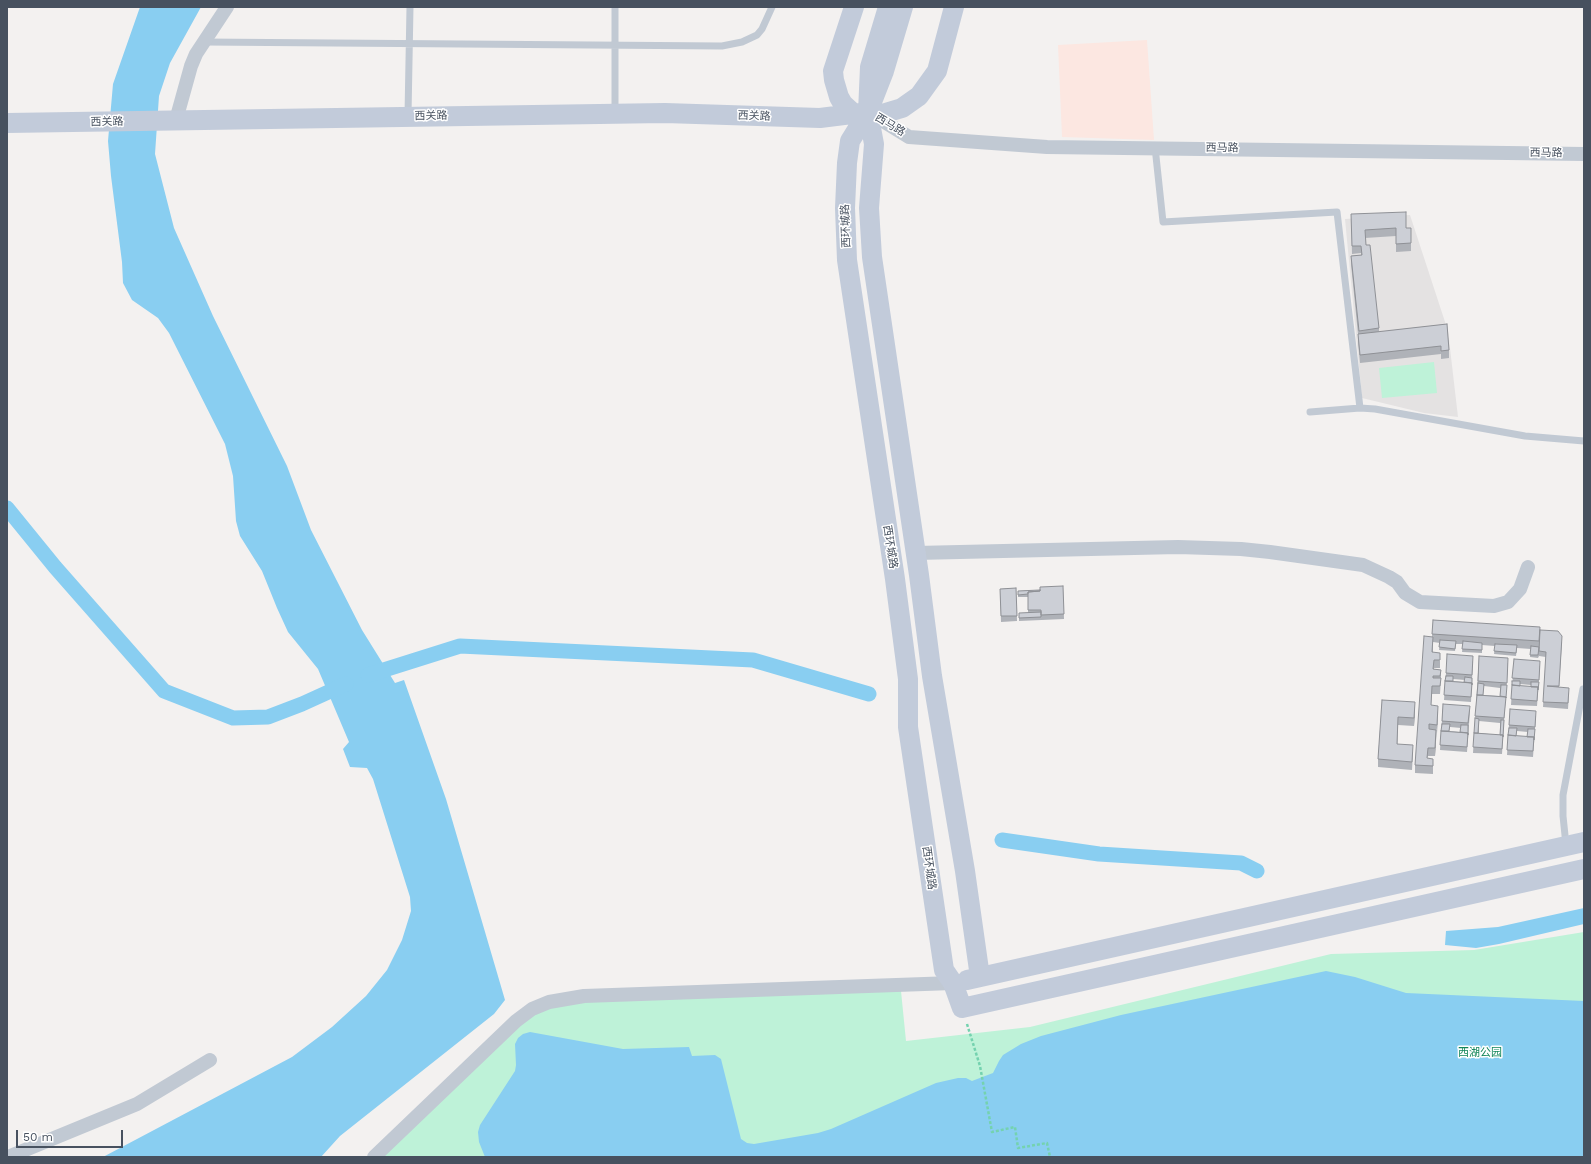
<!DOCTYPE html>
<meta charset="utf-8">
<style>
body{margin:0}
#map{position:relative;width:1591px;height:1164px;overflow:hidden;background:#f3f1f0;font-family:"Work Sans",sans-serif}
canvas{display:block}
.frame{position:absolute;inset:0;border:8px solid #47515f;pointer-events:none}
.scale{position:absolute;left:16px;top:1130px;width:107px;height:18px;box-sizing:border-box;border:2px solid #47515f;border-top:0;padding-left:5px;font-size:12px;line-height:14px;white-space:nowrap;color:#47515f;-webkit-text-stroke:3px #fff;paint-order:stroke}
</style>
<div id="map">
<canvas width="1591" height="1164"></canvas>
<div class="frame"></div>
<div class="scale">50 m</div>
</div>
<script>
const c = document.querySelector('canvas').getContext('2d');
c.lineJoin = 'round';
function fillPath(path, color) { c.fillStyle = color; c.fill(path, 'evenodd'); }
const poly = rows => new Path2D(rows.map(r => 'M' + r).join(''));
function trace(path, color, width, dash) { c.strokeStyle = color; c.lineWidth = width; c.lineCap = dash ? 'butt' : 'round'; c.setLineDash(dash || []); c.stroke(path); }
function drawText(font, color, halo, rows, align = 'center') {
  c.font = font + ' "Work Sans","Noto Sans SC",sans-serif'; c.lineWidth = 3; c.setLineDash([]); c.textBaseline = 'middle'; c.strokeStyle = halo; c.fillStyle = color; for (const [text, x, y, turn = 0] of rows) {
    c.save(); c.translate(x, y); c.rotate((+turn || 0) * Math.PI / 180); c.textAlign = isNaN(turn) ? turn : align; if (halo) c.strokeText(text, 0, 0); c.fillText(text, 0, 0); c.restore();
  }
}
fillPath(poly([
 [1410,215,1448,331,1458,417,1424,413,1362,398,1345,219]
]), '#e4e2e2');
fillPath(poly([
 [1147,40,1154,140,1062,137,1058,45]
]), '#fce7e1');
fillPath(poly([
 [1434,362,1437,393,1382,398,1379,368],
 [1584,932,1584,1157,381,1157,532,1013,580,1000,901,991,906,1041,1030,1027,1331,954,1474,950]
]), '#bef2d8');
fillPath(poly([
 [140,7,201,7,170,63,159,96,155,154,174,228,213,316,287,466,311,530,362,630,395,683,404,680,446,799,505,1000,494,1014,340,1136,321,1157,103,1157,292,1057,332,1027,366,996,387,970,402,940,411,911,410,897,373,779,367,768,350,767,343,749,349,742,318,669,288,632,277,608,262,571,240,536,236,521,233,476,225,444,169,333,158,318,132,300,123,283,122,262,111,176,108,141,113,84],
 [1584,908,1584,924,1499,944,1476,948,1445,945,1446,931,1498,927],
 [1326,971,1355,977,1406,993,1584,1001,1584,1157,485,1157,479,1142,478,1132,480,1125,515,1071,516,1065,515,1044,518,1038,523,1034,530,1032,623,1049,689,1047,692,1056,715,1055,721,1059,741,1139,747,1143,754,1144,818,1133,831,1129,936,1083,958,1078,966,1078,972,1081,993,1073,999,1061,1003,1055,1021,1044,1041,1036,1121,1015]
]), '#89cef1');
trace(poly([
 [7,508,55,567,164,691,233,718,268,717,302,704,346,684],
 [368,675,460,646,753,660,869,694],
 [1002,840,1099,854,1241,863,1257,871]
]), '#89cef1', 15);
trace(poly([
 [967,1024,980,1066,992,1132,1015,1127,1018,1148,1047,1143,1050,1157]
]), '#74d2af', 2.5, [3, 2]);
trace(poly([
 [615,7,615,113],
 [204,42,722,46,742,42,757,35,762,29,772,7],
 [408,115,410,7],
 [1155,147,1163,222,1337,212,1360,408],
 [1310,412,1360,408,1375,409,1525,436,1584,441],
 [1566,845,1563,816,1563,795,1583,689]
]), '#c1c9d3', 7);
trace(poly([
 [870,113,909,137,1047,147,1584,154],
 [176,120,191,66,196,54,227,7],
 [916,553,1178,547,1241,549,1270,552,1363,565,1389,577,1397,582,1405,593,1420,602,1494,606,1508,602,1520,589,1528,567],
 [8,1157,137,1104,210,1060],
 [374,1157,516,1021,532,1009,549,1002,584,996,953,983]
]), '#c1c9d3', 14);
trace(poly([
 [888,7,870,67,868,112,884,71,903,7],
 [868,112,850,141,847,163,845,208,847,260,895,579,908,679,908,727,944,970,953,983,962,1008,1584,869],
 [868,112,874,144,869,208,872,257,919,575,932,676,965,871,980,977],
 [854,114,843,104,839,97,834,80,833,71,854,7],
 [7,123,665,113,820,118,868,112,882,114,902,108,919,96,937,71,954,7],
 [967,980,1584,842]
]), '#c2cbda', 20);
fillPath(poly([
 [1351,214,1406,228,1411,243,1411,251,1396,252,1396,236,1365,238,1366,245,1379,328,1379,332,1447,324,1449,350,1449,358,1441,359,1441,354,1360,363,1358,342,1358,334,1351,264,1351,256,1361,255,1361,253,1352,254],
 [1063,586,1064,619,1019,621,1019,613,1028,613,1028,597,1018,597,1018,591,1040,590],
 [1016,588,1017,621,1001,622,1000,589],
 [1433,620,1540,630,1562,642,1559,687,1569,693,1568,709,1543,707,1546,657,1539,656,1538,658,1530,657,1531,649,1517,648,1516,656,1494,654,1495,646,1482,645,1482,653,1462,652,1463,644,1456,644,1455,651,1439,650,1440,643,1433,642,1433,652,1440,661,1440,668,1434,668,1434,669,1441,670,1441,678,1440,694,1432,694,1431,705,1438,713,1435,756,1428,756,1427,758,1433,766,1433,774,1415,773,1415,765,1432,637],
 [1479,656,1508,663,1502,754,1473,753],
 [1484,686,1500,688,1500,696,1483,695],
 [1479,721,1500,723,1500,735,1479,733],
 [1514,659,1540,666,1537,706,1511,705],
 [1520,684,1531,685,1531,687,1520,686],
 [1473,661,1471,702,1444,700,1446,673],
 [1453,679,1465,680,1464,682,1453,681],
 [1382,700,1415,710,1414,726,1398,725,1397,744,1413,753,1412,770,1378,767,1378,759],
 [1443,704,1470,711,1467,752,1440,750],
 [1450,727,1461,728,1460,732,1449,731],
 [1510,709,1536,716,1533,757,1507,755],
 [1517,731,1528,732,1527,737,1516,736]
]), '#afb2b8');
fillPath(poly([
 [1415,702,1415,710,1414,726,1414,718],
 [1438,706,1438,713,1437,733,1437,725],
 [1398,717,1398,725,1397,752,1397,744],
 [1436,730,1436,738,1435,756,1435,748]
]), '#8f9196');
const building = poly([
 [1406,212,1406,228,1411,228,1411,243,1396,244,1396,228,1365,230,1366,245,1370,245,1379,328,1359,331,1351,256,1362,255,1361,246,1352,246,1351,214,1406,212],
 [1447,324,1449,350,1441,351,1441,346,1360,355,1358,334,1447,324],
 [1063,586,1064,614,1041,615,1041,610,1028,610,1028,592,1040,591,1040,587,1063,586],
 [1016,588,1017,616,1001,616,1000,589,1016,588],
 [1040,590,1040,591,1028,592,1028,594,1018,595,1018,591,1040,590],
 [1041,612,1041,617,1019,618,1019,613,1041,612],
 [1433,620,1540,627,1539,641,1432,634,1433,620],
 [1540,630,1558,631,1562,636,1559,686,1547,686,1569,688,1568,703,1543,702,1546,652,1539,651,1540,630],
 [1424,636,1433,637,1432,652,1440,653,1440,660,1434,660,1433,669,1441,670,1440,676,1433,676,1433,678,1441,678,1440,686,1432,686,1431,705,1438,706,1437,725,1429,724,1429,729,1436,730,1435,748,1428,748,1427,758,1433,759,1433,766,1415,765,1424,636],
 [1440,640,1456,641,1455,649,1439,647,1440,640],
 [1463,641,1482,643,1482,650,1462,649,1463,641],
 [1495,644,1517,645,1516,653,1494,651,1495,644],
 [1531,646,1539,647,1538,655,1530,655,1531,646],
 [1447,654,1473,656,1472,675,1446,673,1447,654],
 [1479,656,1508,658,1507,683,1478,681,1479,656],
 [1514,659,1540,661,1539,680,1512,678,1514,659],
 [1446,676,1453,676,1453,681,1445,681,1446,676],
 [1465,677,1472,678,1472,685,1472,683,1464,682,1465,677],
 [1445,681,1472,683,1471,697,1444,695,1445,681],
 [1512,681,1520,681,1520,686,1512,685,1512,681],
 [1531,682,1539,682,1538,690,1538,687,1531,687,1531,682],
 [1478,683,1484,684,1483,695,1477,695,1478,683],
 [1501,685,1507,685,1506,698,1506,697,1500,696,1501,685],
 [1512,685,1538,687,1537,701,1511,699,1512,685],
 [1477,695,1506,697,1504,718,1475,716,1477,695],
 [1382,700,1415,702,1414,718,1398,717,1397,744,1413,745,1412,762,1378,759,1382,700],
 [1443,704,1470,706,1468,723,1442,721,1443,704],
 [1510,709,1536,711,1535,727,1509,725,1510,709],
 [1475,718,1479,719,1478,733,1474,733,1475,718],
 [1501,720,1504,720,1503,737,1503,735,1500,735,1501,720],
 [1442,724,1450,724,1449,731,1441,731,1442,724],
 [1461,725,1468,725,1468,735,1468,733,1460,732,1461,725],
 [1509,728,1517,728,1516,736,1508,735,1509,728],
 [1528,729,1535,729,1534,740,1534,737,1527,737,1528,729],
 [1441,731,1468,733,1467,747,1440,745,1441,731],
 [1474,733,1503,735,1502,749,1473,747,1474,733],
 [1508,735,1534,737,1533,751,1507,750,1508,735]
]);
fillPath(building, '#cccfd6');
trace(building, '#8f9196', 1);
drawText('11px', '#47515f', '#fff', [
 ["西关路",431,116,-1],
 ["西关路",754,116,2],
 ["西关路",107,122,-1],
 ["西马路",890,125,31],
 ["西马路",1222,148,1],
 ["西马路",1546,153,1],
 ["西环城路",846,226,-92],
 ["西环城路",890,547,81],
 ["西环城路",929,868,82]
]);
drawText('11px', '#13865a', '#fff', [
 ["西湖公园",1480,1053]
]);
</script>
